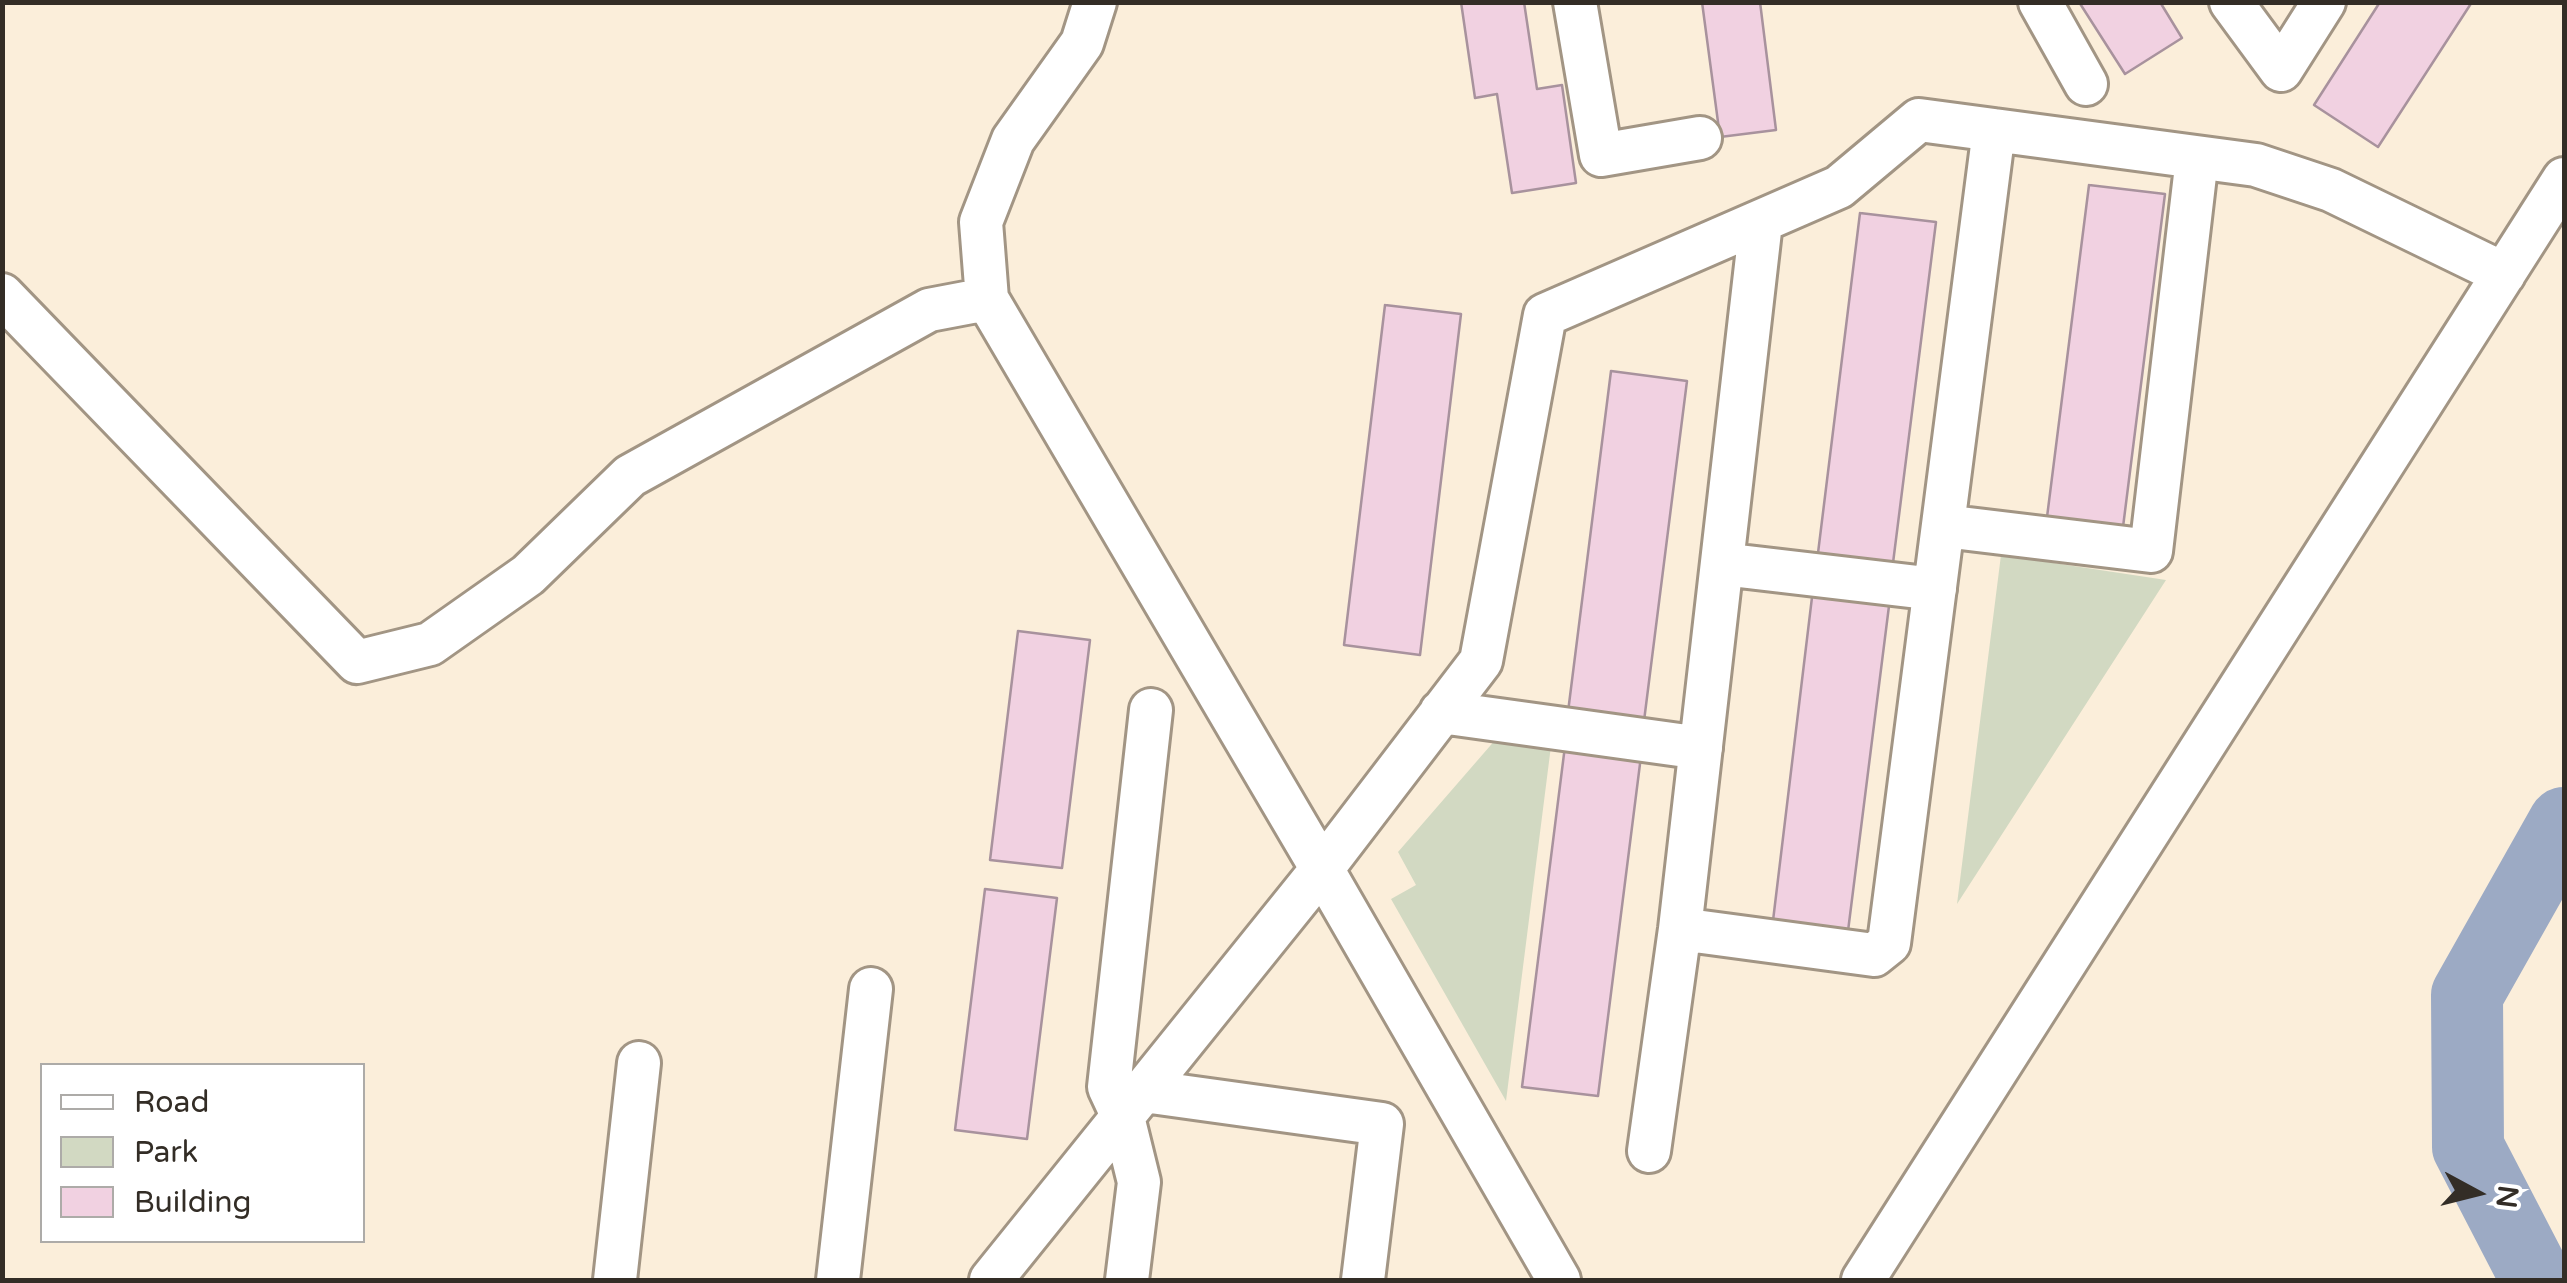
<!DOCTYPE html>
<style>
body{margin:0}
#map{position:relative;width:2567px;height:1283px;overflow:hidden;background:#fbeeda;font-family:"Varela Round",sans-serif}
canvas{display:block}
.frame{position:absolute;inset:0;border:5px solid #332d26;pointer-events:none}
.legend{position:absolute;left:40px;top:1063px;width:325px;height:180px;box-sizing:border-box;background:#fff;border:2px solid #adaba8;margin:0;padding:12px 18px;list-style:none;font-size:30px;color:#332d26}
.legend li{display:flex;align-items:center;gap:20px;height:50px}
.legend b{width:50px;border:2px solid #adaba8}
.north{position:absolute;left:2427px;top:1143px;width:100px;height:100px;-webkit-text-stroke:8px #fff;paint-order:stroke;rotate:97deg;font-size:28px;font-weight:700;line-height:40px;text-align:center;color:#332d26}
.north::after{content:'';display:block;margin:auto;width:35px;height:45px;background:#332d26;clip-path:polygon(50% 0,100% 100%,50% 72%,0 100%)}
</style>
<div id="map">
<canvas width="2567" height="1283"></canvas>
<div class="frame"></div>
<ul class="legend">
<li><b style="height:12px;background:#fff"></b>Road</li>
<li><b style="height:28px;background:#d2d9c2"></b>Park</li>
<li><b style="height:28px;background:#f1d1e1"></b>Building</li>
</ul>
<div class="north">N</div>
</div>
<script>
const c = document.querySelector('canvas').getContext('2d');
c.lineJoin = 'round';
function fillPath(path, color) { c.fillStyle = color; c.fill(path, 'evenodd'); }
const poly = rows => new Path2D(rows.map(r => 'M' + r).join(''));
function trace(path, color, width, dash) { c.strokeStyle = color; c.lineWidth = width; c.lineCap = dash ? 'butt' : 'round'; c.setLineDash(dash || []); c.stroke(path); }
fillPath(poly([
 [2001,555,2166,580,1957,904],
 [1503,731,1552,738,1506,1101,1391,899,1416,885,1398,852]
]), '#d2d9c2');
trace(poly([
 [2537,1280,2468,1147,2467,995,2564,823]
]), '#9caac4', 72);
const building = poly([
 [1461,2,1524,2,1537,89,1562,85,1576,183,1512,193,1497,94,1475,98,1461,2],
 [1702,2,1760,2,1776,130,1720,137,1702,2],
 [2079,2,2160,2,2182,38,2125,74,2079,2],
 [2380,2,2472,2,2378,147,2314,105,2380,2],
 [2089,185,2165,194,2122,535,2046,525,2089,185],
 [1860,213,1936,222,1893,563,1818,553,1860,213],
 [1385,305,1461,314,1420,655,1344,645,1385,305],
 [1611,371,1687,381,1644,721,1568,712,1611,371],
 [1813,589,1890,598,1847,939,1772,929,1813,589],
 [1018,631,1090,640,1062,868,990,860,1018,631],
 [1565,746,1641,756,1598,1096,1522,1087,1565,746],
 [985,889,1057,898,1027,1139,955,1130,985,889]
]);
fillPath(building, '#f1d1e1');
trace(building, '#a8929d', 2.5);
const minor = poly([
 [1095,2,1082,43,1013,140,981,222,987,299,1322,869,1559,1280],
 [1575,2,1601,155,1700,138],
 [2040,2,2086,84],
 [2231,2,2281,70,2324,2],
 [2,295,357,662,430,644,528,575,630,476,929,310,987,299],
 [1944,526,2151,551,2197,158],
 [1722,564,1935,589],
 [1441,712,1701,748],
 [1680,929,1874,955,1889,943,1994,130],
 [1144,1091,1382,1124,1363,1280],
 [1649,1151,1680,929,1761,222],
 [615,1280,639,1063],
 [838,1280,871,989],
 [991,1280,1322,869,1481,661,1545,315,1839,187,1919,120,2256,165,2331,190,2504,274],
 [1127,1280,1139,1182,1123,1117,1109,1087,1151,710],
 [1863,1280,2564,179]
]);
trace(minor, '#a29584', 48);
trace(minor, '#fff', 42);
</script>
